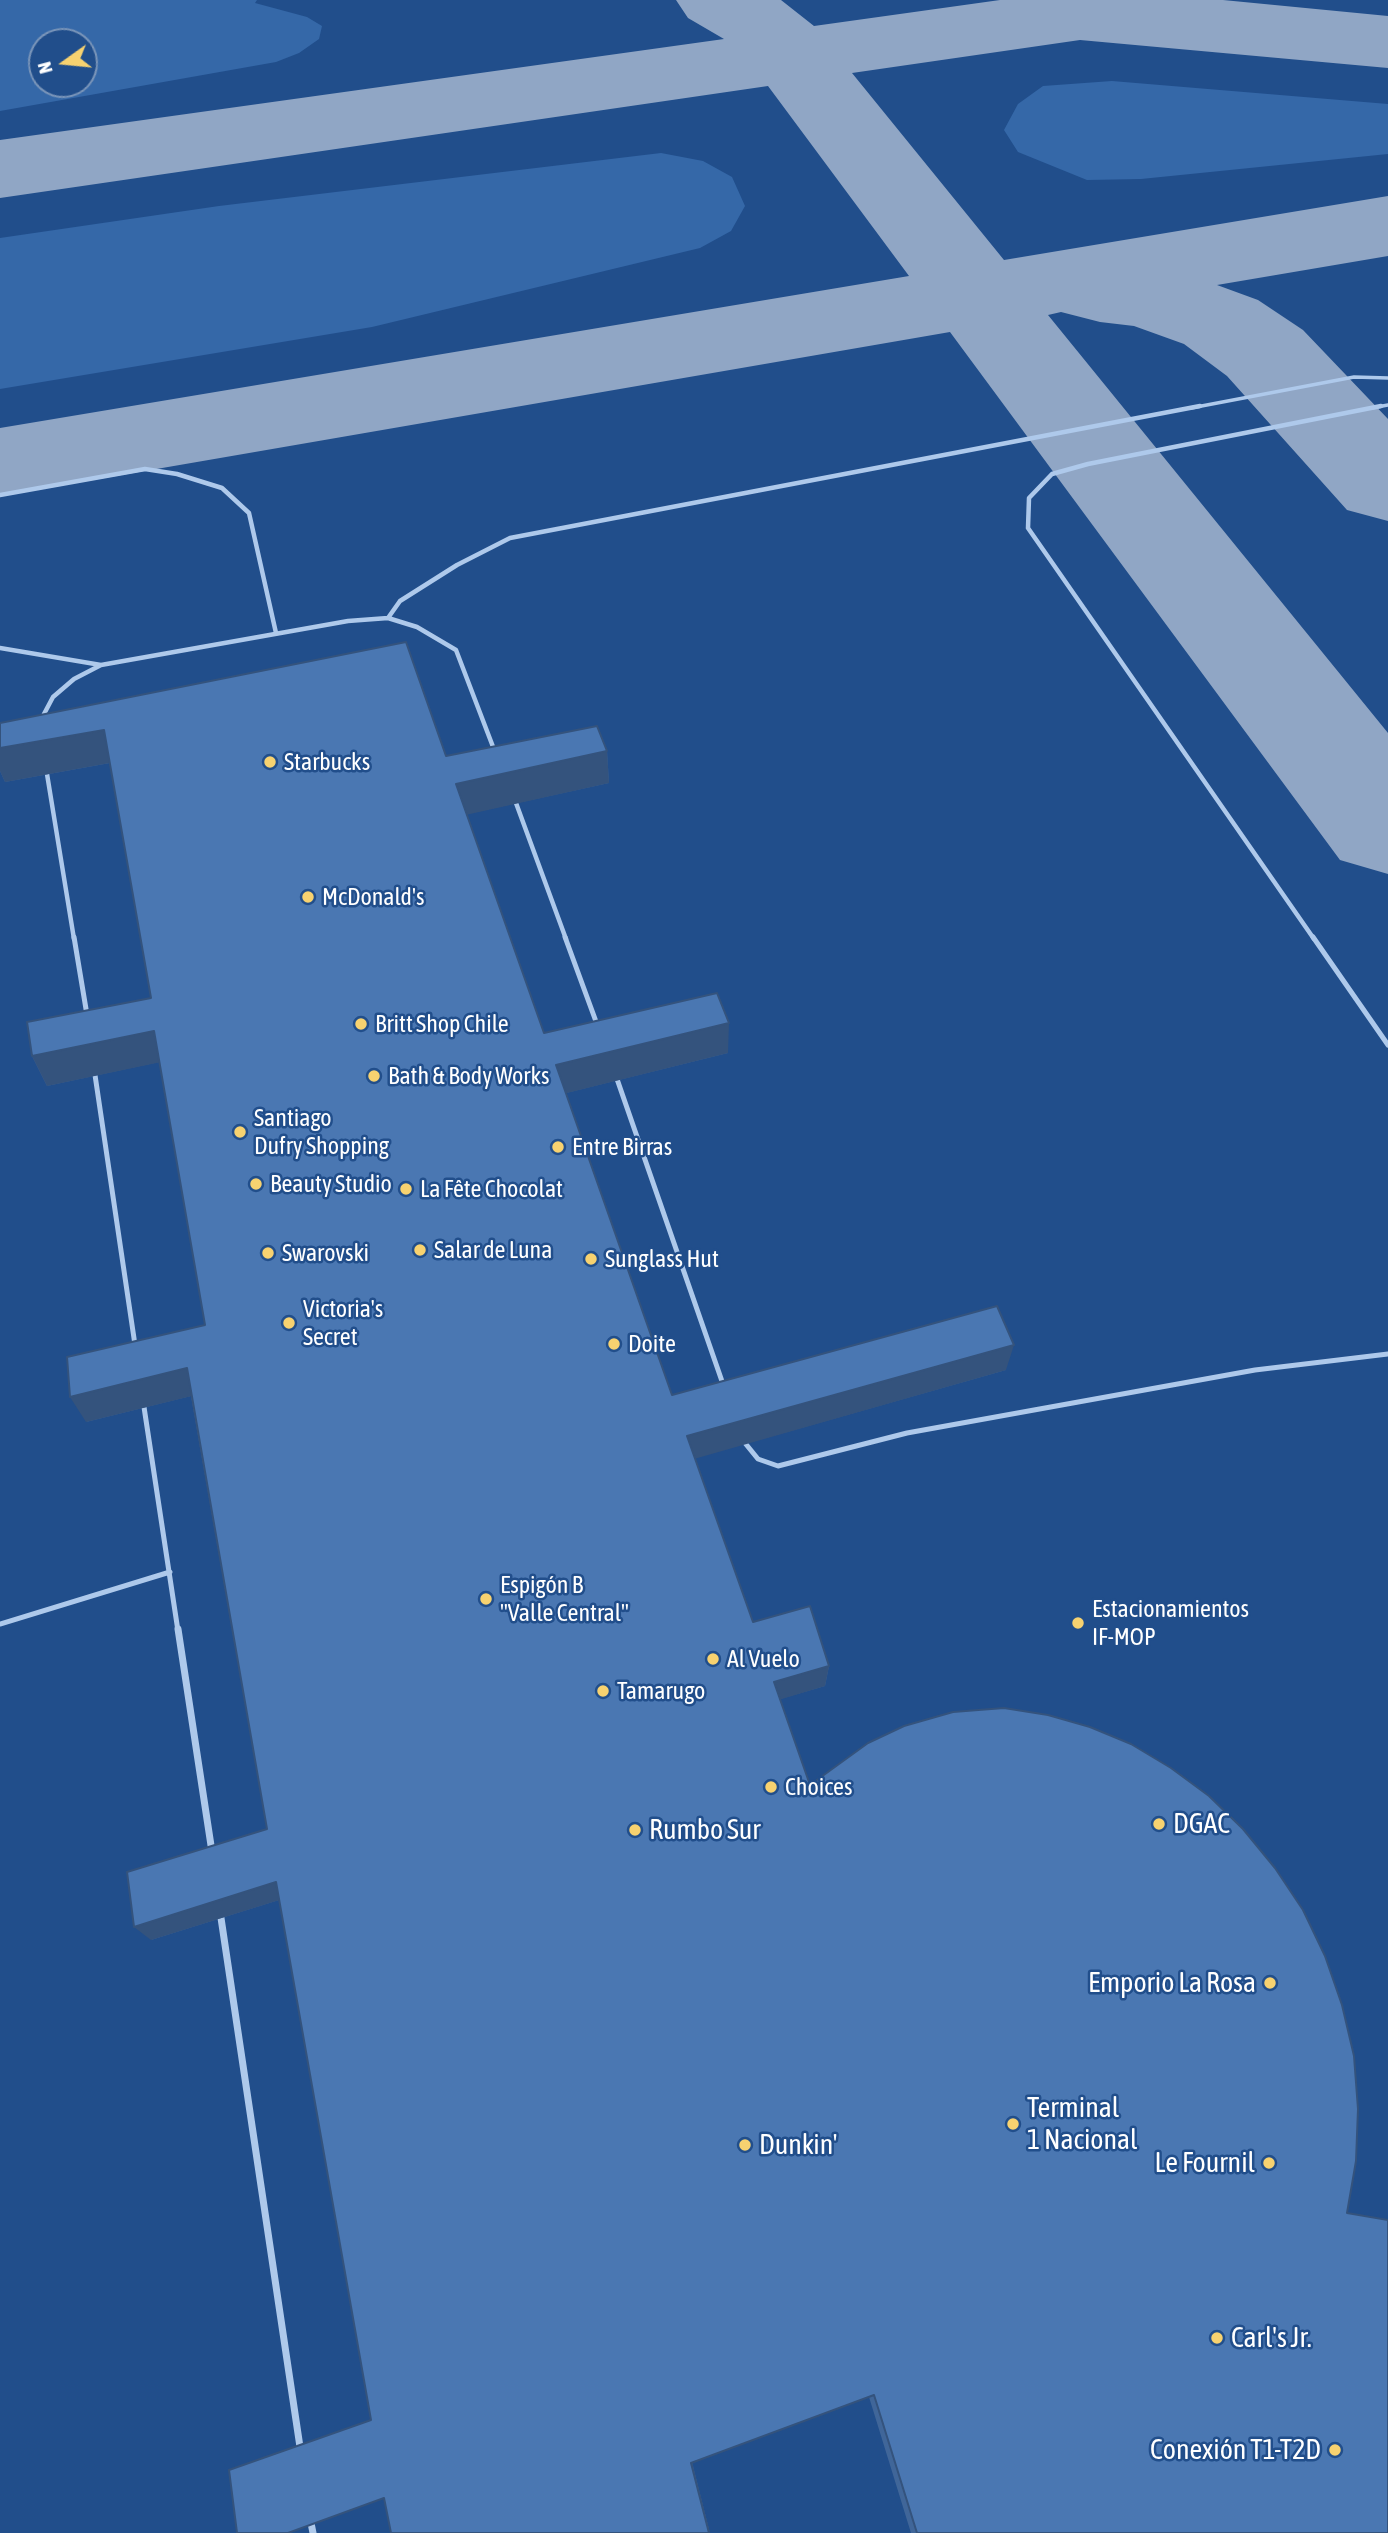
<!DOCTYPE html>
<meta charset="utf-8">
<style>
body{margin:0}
#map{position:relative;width:1388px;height:2533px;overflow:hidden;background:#214e8b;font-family:"Asap Condensed",sans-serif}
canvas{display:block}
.north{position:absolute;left:28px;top:28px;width:70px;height:70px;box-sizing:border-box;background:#214e8b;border:2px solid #7a95b9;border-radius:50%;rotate:255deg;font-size:19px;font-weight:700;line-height:28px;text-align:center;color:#fff}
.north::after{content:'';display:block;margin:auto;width:24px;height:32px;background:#f7d270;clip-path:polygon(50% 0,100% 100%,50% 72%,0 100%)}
</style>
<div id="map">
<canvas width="1388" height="2533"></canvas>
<div class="north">N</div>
</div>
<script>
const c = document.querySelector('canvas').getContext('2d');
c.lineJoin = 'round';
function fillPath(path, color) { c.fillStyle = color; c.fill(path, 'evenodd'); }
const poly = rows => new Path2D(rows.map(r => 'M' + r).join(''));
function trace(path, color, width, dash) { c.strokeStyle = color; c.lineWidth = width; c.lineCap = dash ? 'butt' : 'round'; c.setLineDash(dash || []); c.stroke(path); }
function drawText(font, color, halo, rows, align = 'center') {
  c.font = font + ' "Asap Condensed",sans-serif'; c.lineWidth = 5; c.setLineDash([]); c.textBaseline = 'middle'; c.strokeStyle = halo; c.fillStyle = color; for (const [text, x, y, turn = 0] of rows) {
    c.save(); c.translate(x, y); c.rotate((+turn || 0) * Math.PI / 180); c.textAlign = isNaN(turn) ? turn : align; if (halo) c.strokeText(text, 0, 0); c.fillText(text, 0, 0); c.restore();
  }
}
fillPath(poly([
 [0,0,257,0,255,3,307,17,322,26,319,39,299,53,276,62,0,111],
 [84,42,84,84,42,84,42,42],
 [1112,81,1388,104,1388,154,1141,179,1087,180,1018,152,1004,130,1018,104,1043,86],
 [661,153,703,161,732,177,745,206,731,231,700,248,372,327,0,389,0,238,219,206]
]), '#3568a8');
fillPath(poly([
 [676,0,781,0,814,26,1000,0,1223,0,1388,16,1388,68,1080,40,852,73,1004,260,1388,196,1388,256,1217,285,1258,300,1303,330,1388,419,1388,521,1347,510,1227,376,1184,344,1134,326,1100,322,1061,312,1048,315,1388,733,1388,874,1340,860,950,332,0,496,0,428,909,276,768,86,0,198,0,140,724,39,688,18,676,0]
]), '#90a6c5');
trace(poly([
 [1191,408,1354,377,1388,378],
 [1372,408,1388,405]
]), '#aec9eb', 3.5);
trace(poly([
 [0,495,145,469,177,474,222,488,249,513,276,633],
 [388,618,400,601,457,565,510,538,1200,406],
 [0,648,101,665],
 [44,721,44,714,53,697,74,679,101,665,348,621,388,618,417,627,456,650,495,752],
 [47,774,74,939],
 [516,803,566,939],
 [1314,939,1028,528,1029,498,1052,474,1088,464,1381,406]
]), '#aec9eb', 4.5);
trace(poly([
 [74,937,87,1015],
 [565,937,598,1027],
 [1313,937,1388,1045],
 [95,1075,135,1345],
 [617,1079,724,1387],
 [144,1407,178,1631],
 [745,1443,758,1459,778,1466,907,1433,1255,1370,1388,1354],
 [0,1624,170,1572]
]), '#aec9eb', 5);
trace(poly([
 [178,1629,212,1852],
 [221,1918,300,2447],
 [311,2523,313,2533]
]), '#aec9eb', 7);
fillPath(poly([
 [0,723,446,756,607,751,609,783,467,814,544,1033,728,1053,566,1093,672,1395,1006,1370,695,1458,753,1622,829,1666,825,1686,780,1699,810,1785,1347,2213,1388,2533,911,2533,869,2397,692,2462,710,2533,391,2533,279,1900,151,1940,267,1829,191,1396,86,1422,205,1325,159,1062,47,1086,32,1056,151,998,110,763,5,782,0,771]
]), '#406699');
fillPath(poly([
 [104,730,115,762,5,782,0,771,0,748],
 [607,751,609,783,461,816,456,784],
 [729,1023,728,1053,559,1095,556,1065],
 [154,1031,166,1061,47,1086,32,1056],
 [1014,1345,1006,1370,687,1461,687,1436],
 [187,1368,200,1394,86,1422,70,1397],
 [829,1666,825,1686,772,1702,774,1682],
 [276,1882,289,1897,151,1940,134,1927],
 [691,2459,710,2533,709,2533,691,2463]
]), '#34537d');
const building = poly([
 [406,642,446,756,597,726,607,751,456,784,544,1033,717,993,729,1023,556,1065,672,1395,997,1306,1014,1345,687,1436,753,1622,810,1606,829,1666,774,1682,810,1785,868,1743,904,1726,953,1712,1004,1708,1048,1715,1090,1727,1131,1744,1171,1768,1209,1796,1243,1829,1275,1868,1303,1910,1325,1956,1342,2005,1354,2056,1358,2109,1356,2161,1347,2213,1388,2220,1388,2533,917,2533,874,2395,691,2463,709,2533,391,2533,384,2498,288,2533,237,2533,229,2470,371,2420,276,1882,134,1927,127,1872,267,1829,187,1368,70,1397,67,1357,205,1325,154,1031,32,1056,27,1022,151,998,104,730,0,748,0,723,406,642]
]);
fillPath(building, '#4a77b2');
trace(building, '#34537d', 2);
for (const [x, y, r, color] of [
 [270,762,7,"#f7d270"],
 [308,897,7,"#f7d270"],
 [361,1024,7,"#f7d270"],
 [374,1076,7,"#f7d270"],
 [240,1132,7,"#f7d270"],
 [558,1147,7,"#f7d270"],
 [256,1184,7,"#f7d270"],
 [406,1189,7,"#f7d270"],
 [420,1250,7,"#f7d270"],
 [268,1253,7,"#f7d270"],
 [591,1259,7,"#f7d270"],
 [289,1323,7,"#f7d270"],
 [614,1344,7,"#f7d270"],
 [486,1599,7,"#f7d270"],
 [1078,1623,7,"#f7d270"],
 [713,1659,7,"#f7d270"],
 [603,1691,7,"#f7d270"],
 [771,1787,7,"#f7d270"],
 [1159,1824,7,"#f7d270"],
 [635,1830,7,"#f7d270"],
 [1270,1983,7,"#f7d270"],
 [1013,2124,7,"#f7d270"],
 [745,2145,7,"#f7d270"],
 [1269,2163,7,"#f7d270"],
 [1217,2338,7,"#f7d270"],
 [1335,2450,7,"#f7d270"]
]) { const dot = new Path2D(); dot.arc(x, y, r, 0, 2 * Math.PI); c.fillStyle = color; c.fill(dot); trace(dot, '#214e8b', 2.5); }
drawText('24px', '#fff', '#214e8b', [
 ["Starbucks",284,762],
 ["McDonald's",322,897],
 ["Britt Shop Chile",375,1024],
 ["Bath & Body Works",388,1076],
 ["Santiago",254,1118],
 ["Dufry Shopping",254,1146],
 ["Entre Birras",572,1147],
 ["Beauty Studio",270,1184],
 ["La Fête Chocolat",420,1189],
 ["Salar de Luna",434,1250],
 ["Swarovski",282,1253],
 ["Sunglass Hut",605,1259],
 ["Victoria's",303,1309],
 ["Secret",303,1337],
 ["Doite",628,1344],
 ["Espigón B",500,1585],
 ["\"Valle Central\"",500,1613],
 ["Estacionamientos",1092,1609],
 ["IF-MOP",1092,1637],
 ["Al Vuelo",727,1659],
 ["Tamarugo",617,1691],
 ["Choices",785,1787]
], 'left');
drawText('28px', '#fff', '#214e8b', [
 ["DGAC",1173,1824],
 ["Rumbo Sur",649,1830],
 ["Emporio La Rosa",1256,1983,"right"],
 ["Terminal",1027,2108],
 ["1 Nacional",1027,2140],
 ["Dunkin'",759,2145],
 ["Le Fournil",1255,2163,"right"],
 ["Carl's Jr.",1231,2338],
 ["Conexión T1-T2D",1321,2450,"right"]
], 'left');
</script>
